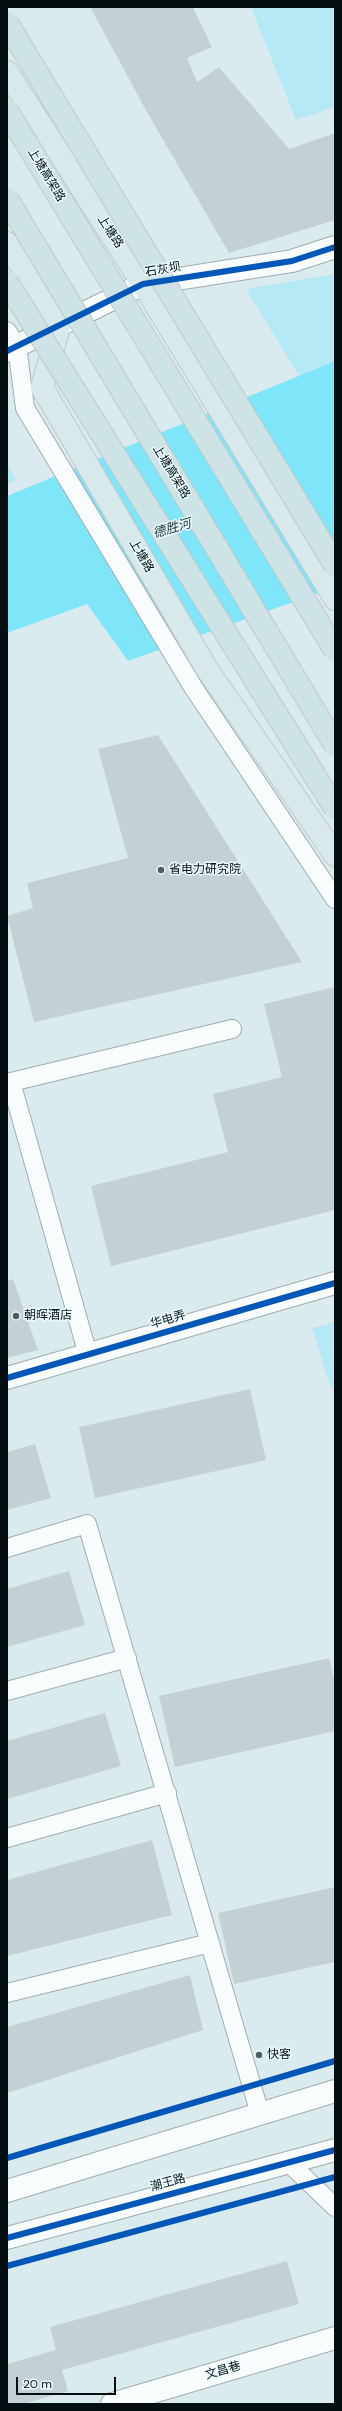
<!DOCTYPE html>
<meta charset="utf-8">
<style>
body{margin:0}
#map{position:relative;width:342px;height:2411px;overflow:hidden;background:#daebef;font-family:"DM Sans",sans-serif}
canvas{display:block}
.frame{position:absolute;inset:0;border:8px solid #050f11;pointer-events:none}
.scale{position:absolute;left:16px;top:2377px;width:100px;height:18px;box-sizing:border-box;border:2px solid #050f11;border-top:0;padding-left:5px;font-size:12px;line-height:14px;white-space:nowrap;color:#050f11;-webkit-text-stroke:3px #e9fbff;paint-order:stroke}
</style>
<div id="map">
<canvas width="342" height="2411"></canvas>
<div class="frame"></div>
<div class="scale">20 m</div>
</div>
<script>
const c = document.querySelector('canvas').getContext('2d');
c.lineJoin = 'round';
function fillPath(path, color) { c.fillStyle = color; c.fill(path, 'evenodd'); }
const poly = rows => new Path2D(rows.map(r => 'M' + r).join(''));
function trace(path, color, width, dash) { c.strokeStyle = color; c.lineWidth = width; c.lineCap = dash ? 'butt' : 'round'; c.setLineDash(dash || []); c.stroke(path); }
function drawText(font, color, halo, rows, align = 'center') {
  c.font = font + ' "DM Sans","Noto Sans SC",sans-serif'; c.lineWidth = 3; c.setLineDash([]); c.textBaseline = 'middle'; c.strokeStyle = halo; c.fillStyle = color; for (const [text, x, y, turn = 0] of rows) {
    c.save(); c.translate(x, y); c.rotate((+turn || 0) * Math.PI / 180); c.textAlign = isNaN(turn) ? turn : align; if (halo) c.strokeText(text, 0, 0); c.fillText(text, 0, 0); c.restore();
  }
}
fillPath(poly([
 [251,7,335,7,335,107,296,120],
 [335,274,335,361,299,376,246,289],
 [7,463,16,480,7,484],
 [335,1322,335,1387,331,1388,312,1328]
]), '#b4e9f5');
fillPath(poly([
 [335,361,335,587,128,661,87,604,7,633,7,496]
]), '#7fe5f9');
fillPath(poly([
 [90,7,193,7,212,47,187,58,197,82,219,67,289,149,335,133,335,220,229,253,148,114],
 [158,735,302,962,34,1022,7,916,33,908,27,883,128,858,98,749],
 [335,987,335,1210,111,1266,91,1186,228,1152,213,1094,282,1077,264,1004],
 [13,1279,38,1350,7,1358,7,1281],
 [250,1389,266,1460,95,1498,79,1427],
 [35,1444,51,1498,7,1510,7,1452],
 [69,1571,85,1625,7,1647,7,1589],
 [329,1658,335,1683,335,1731,175,1767,159,1696],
 [105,1713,121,1766,7,1799,7,1741],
 [152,1840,172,1915,7,1956,7,1880],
 [335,1887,335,1962,234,1984,218,1913],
 [190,1975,203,2030,7,2093,7,2027],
 [287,2261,299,2304,62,2370,68,2391,23,2404,7,2404,7,2364,56,2350,50,2327]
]), '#c4d1d4');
const service = poly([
 [7,331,17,346,25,408,193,687,335,899],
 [88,1355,11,1082,232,1029],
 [7,1548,87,1524,260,2114],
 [7,1691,127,1658],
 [7,1838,167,1793],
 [7,1993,210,1943],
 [289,2163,335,2207]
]);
const minor = poly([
 [146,284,292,261,335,247],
 [7,1378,335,1283],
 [112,2404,335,2338]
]);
const tertiary = poly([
 [7,351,143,284]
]);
const secondary = poly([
 [7,2191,335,2091],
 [7,2238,335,2150]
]);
const primary = poly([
 [7,72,143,284,335,599],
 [7,243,59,327,42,387,207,669,335,855]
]);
trace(service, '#a0acaf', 20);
trace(minor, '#a0acaf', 24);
trace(tertiary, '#a0acaf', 24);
trace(secondary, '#a0acaf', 24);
trace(primary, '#bfc8ca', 24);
trace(service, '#f9fcfd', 18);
trace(minor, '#f9fcfd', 22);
trace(tertiary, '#f9fcfd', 22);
trace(secondary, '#f9fcfd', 22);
trace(primary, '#d8e9ec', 22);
const trunkBridge = poly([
 [7,23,335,565],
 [7,111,335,650],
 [7,199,335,745],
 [7,282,335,808]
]);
trace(trunkBridge, '#bfc8ca', 24, []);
trace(trunkBridge, '#cee3e6', 22);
trace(poly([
 [7,351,143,284,292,261,335,247],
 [7,1378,335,1283],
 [7,2158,335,2061],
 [7,2238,335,2150],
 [7,2266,335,2177]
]), '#0057b8', 6);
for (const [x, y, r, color] of [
 [161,870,4,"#505c5f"],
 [16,1316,4,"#505c5f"],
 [259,2055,4,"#505c5f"]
]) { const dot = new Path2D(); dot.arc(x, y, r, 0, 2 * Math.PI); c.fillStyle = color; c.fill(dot); trace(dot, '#e9fbff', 1.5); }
drawText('12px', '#050f11', '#e9fbff', [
 ["上塘高架路",46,175,59],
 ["上塘路",110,232,57],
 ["石灰坝",163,270,-10],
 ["上塘高架路",171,472,59],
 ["上塘路",141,556,60],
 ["华电弄",168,1320,-16],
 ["潮王路",168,2183,-15],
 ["文昌巷",223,2371,-16]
]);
drawText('12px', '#050f11', '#e9fbff', [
 ["省电力研究院",169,870],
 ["朝晖酒店",24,1316],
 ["快客",267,2055]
], 'left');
drawText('italic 13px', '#20373c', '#e9fbff', [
 ["德胜河",172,529,-16]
]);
</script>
